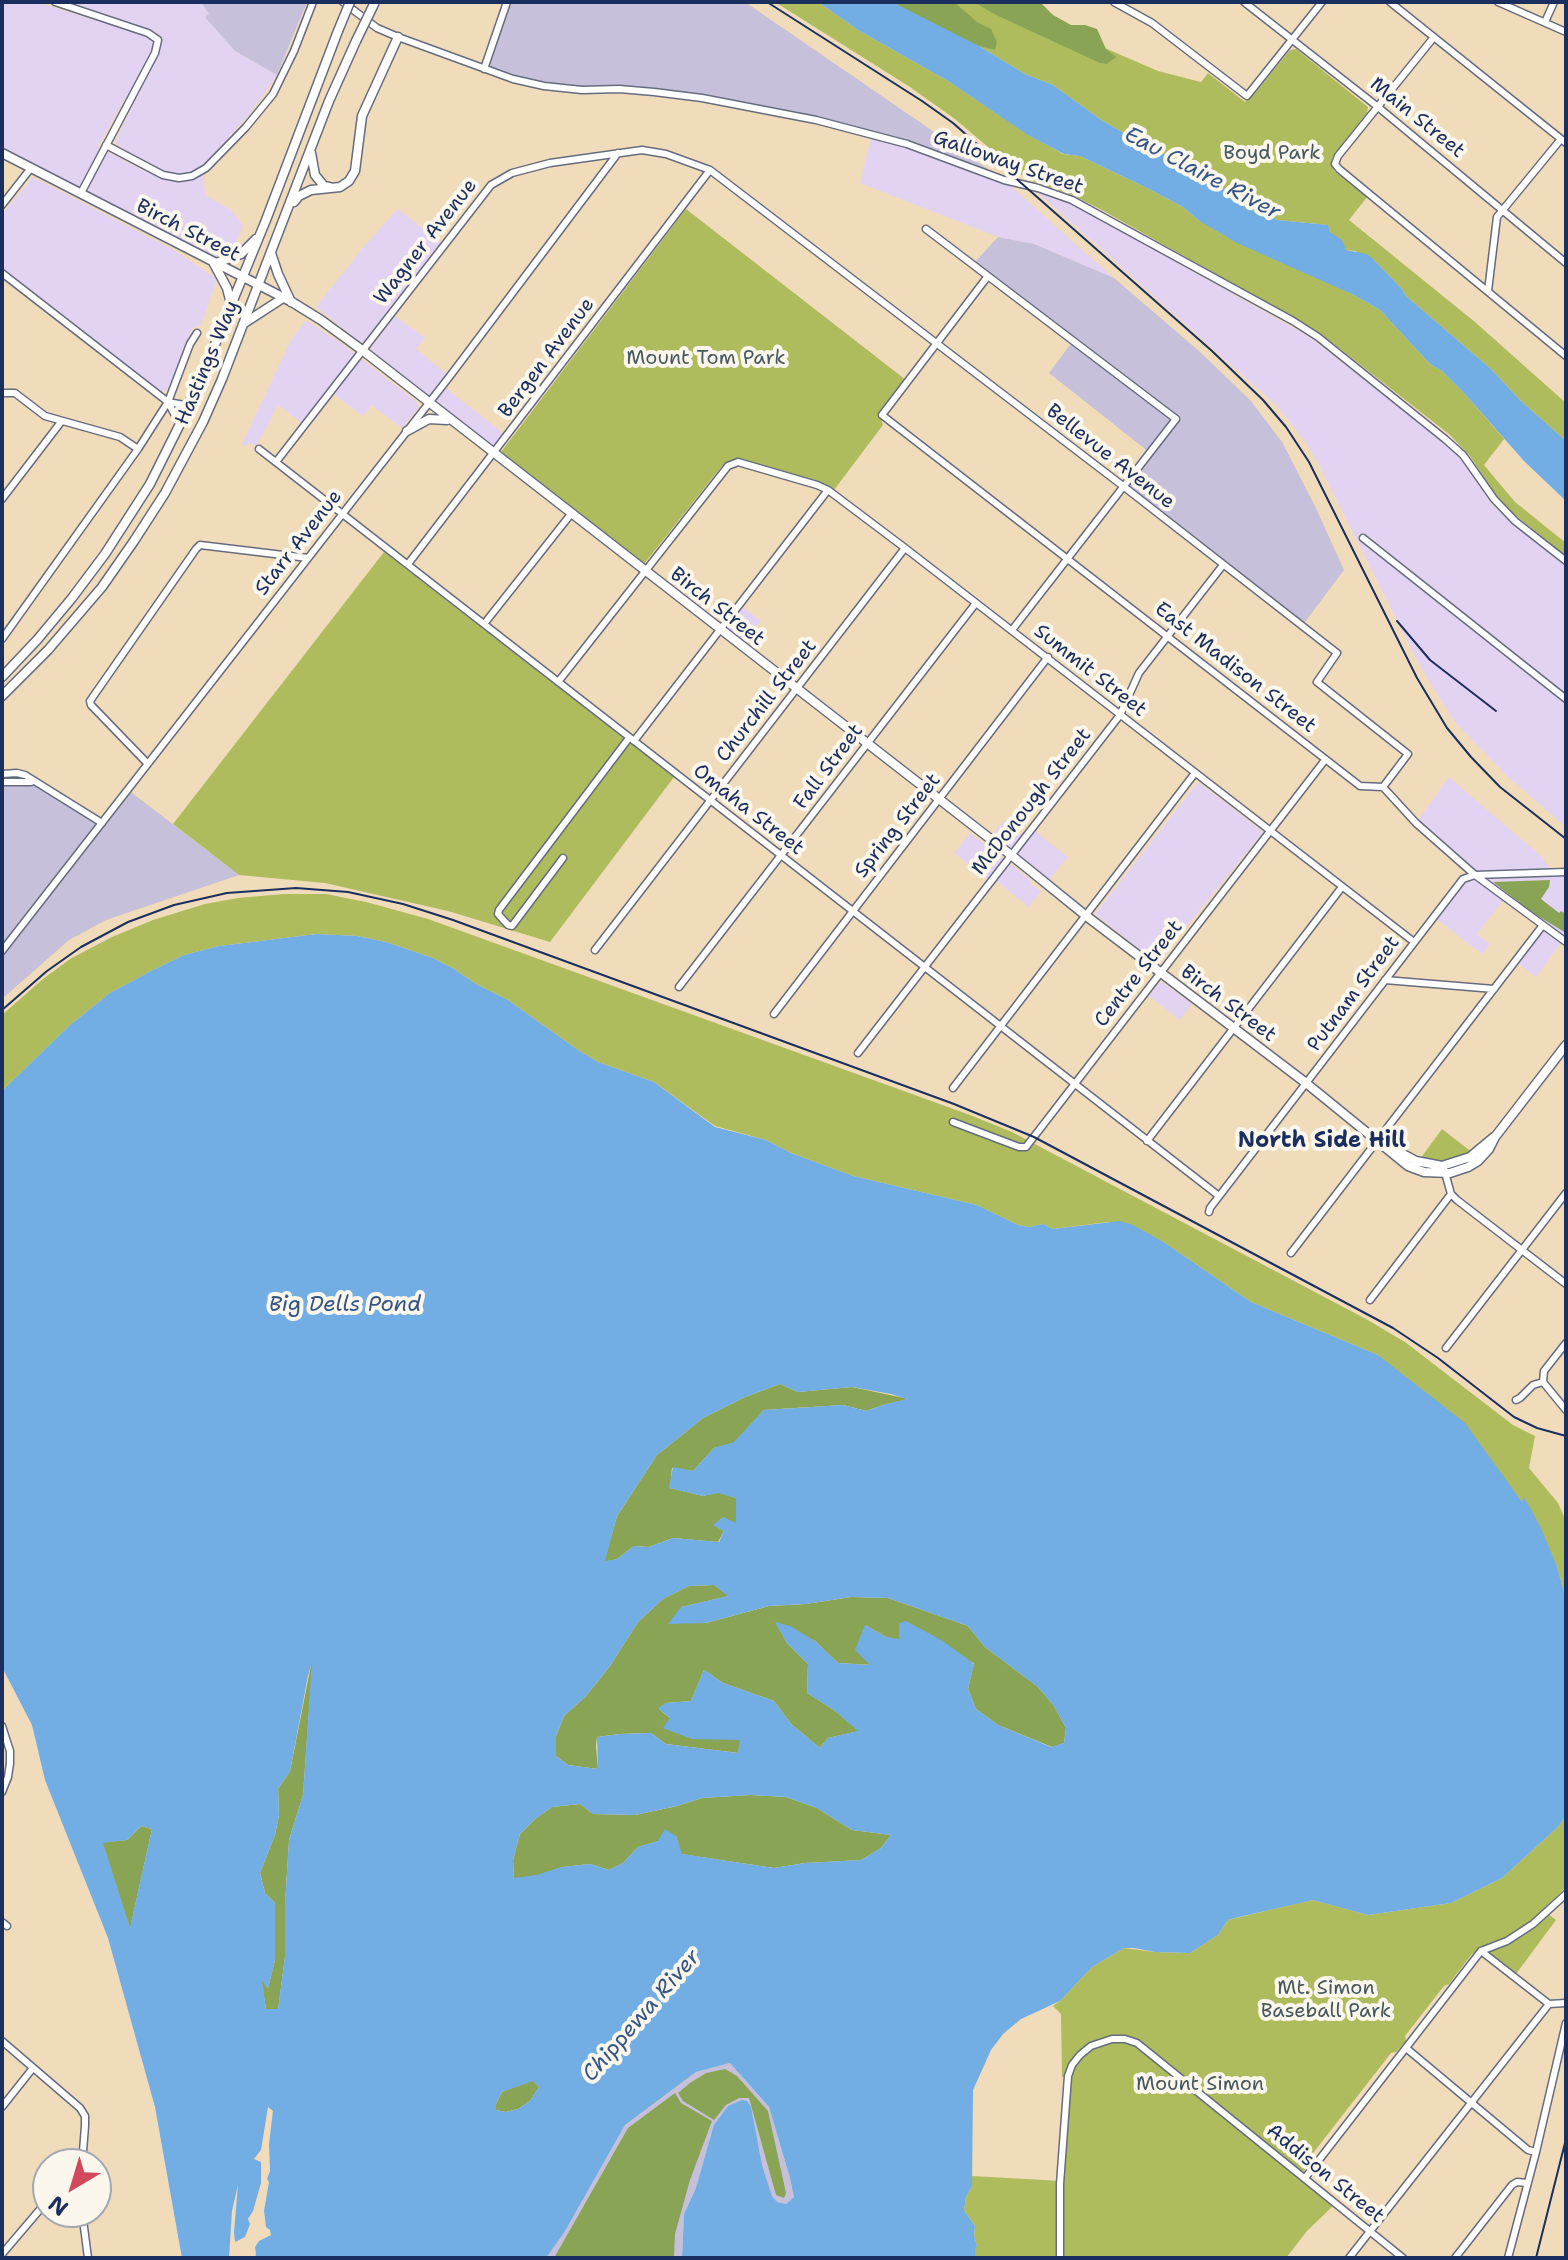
<!DOCTYPE html>
<style>
body{margin:0}
#map{position:relative;width:1568px;height:2260px;overflow:hidden;background:#f0dcba;font-family:"Shantell Sans",sans-serif}
canvas{display:block}
.frame{position:absolute;inset:0;border:4px solid #1b2f5e;pointer-events:none}
.north{position:absolute;left:32px;top:2148px;width:80px;height:80px;box-sizing:border-box;background:#fbf7ec;border:2px solid #a1a7b3;border-radius:50%;rotate:218deg;font-size:22px;font-weight:700;line-height:32px;text-align:center;color:#1b2f5e}
.north::after{content:'';display:block;margin:auto;width:28px;height:36px;background:#d1495b;clip-path:polygon(50% 0,100% 100%,50% 72%,0 100%)}
</style>
<div id="map">
<canvas width="1568" height="2260"></canvas>
<div class="frame"></div>
<div class="north">N</div>
</div>
<script>
const c = document.querySelector('canvas').getContext('2d');
c.lineJoin = 'round';
function fillPath(path, color) { c.fillStyle = color; c.fill(path, 'evenodd'); }
const poly = rows => new Path2D(rows.map(r => 'M' + r).join(''));
function trace(path, color, width, dash) { c.strokeStyle = color; c.lineWidth = width; c.lineCap = dash ? 'butt' : 'round'; c.setLineDash(dash || []); c.stroke(path); }
function drawText(font, color, halo, rows, align = 'center') {
  c.font = font + ' "Shantell Sans",sans-serif'; c.lineWidth = 8; c.setLineDash([]); c.textBaseline = 'middle'; c.strokeStyle = halo; c.fillStyle = color; for (const [text, x, y, turn = 0] of rows) {
    c.save(); c.translate(x, y); c.rotate((+turn || 0) * Math.PI / 180); c.textAlign = isNaN(turn) ? turn : align; if (halo) c.strokeText(text, 0, 0); c.fillText(text, 0, 0); c.restore();
  }
}
fillPath(poly([
 [6,2,37,2,97,21,101,13,67,2,201,2,209,14,206,16,235,51,277,75,249,115,203,166,205,195,231,210,243,225,232,254,216,256,202,251,2,147,2,3],
 [125,98,134,102,115,142,122,149,155,166,151,174,98,147],
 [872,134,1004,180,1114,278,1034,244,998,237,860,183],
 [33,177,171,248,217,279,201,325,192,328,171,384,164,392,158,391,2,269,2,214],
 [1036,191,1077,207,1308,336,1449,446,1463,462,1494,507,1566,566,1566,827,1508,777,1454,721,1419,664,1318,463,1304,440,1276,405],
 [398,209,441,243,365,341,360,342,316,307,366,244],
 [395,316,425,338,416,349,447,374,441,384,504,434,495,445,490,445,371,350,373,345],
 [306,320,342,344,417,402,418,408,402,428,372,405,363,416,328,390,302,423,278,405,256,447,252,443,245,446,242,444,291,340],
 [743,607,761,621,743,643,727,629],
 [1449,777,1541,856,1550,868,1566,872,1566,942,1563,940,1536,977,1515,961,1543,924,1505,898,1477,934,1490,944,1482,954,1434,917,1463,879,1473,875,1416,823],
 [1198,782,1263,832,1157,963,1095,914],
 [1004,820,1028,840,1035,831,1068,857,1048,881,991,837],
 [970,833,1031,880,1030,883,1041,891,1029,907,990,876,987,879,954,853],
 [1162,982,1192,1004,1180,1020,1149,996,1158,984]
]), '#e3d3f2');
fillPath(poly([
 [201,2,307,2,277,75,235,51,205,17,209,14],
 [507,2,745,2,1004,180,861,130,702,98,544,86,484,69],
 [998,237,1034,244,1114,278,1199,351,1251,401,1282,442,1315,506,1344,570,1302,626,1123,486,1149,452,1049,373,1073,341,988,276,975,262],
 [2,782,35,783,102,823,127,789,239,875,106,920,69,940,2,999],
 [730,2063,769,2107,790,2178,794,2197,786,2204,777,2202,772,2197,762,2165,696,2188,684,2214,682,2258,546,2258,564,2233,625,2125,696,2072]
]), '#c6c0da');
fillPath(poly([
 [775,2,818,2,858,30,948,81,1029,135,1063,154,1080,156,1145,187,1183,207,1198,220,1354,295,1380,310,1430,364,1442,371,1464,393,1504,439,1484,465,1515,502,1566,543,1566,556,1509,510,1491,489,1470,456,1450,435,1325,337,1298,320,1102,210,1070,194,1026,179,955,119,910,87],
 [892,2,998,2,1158,71,1201,82,1208,73,1245,102,1255,93,1290,50,1296,49,1368,107,1367,113,1333,156,1331,162,1334,171,1367,197,1349,220,1475,322,1566,403,1566,441,1521,401,1491,369,1406,296,1402,289,1375,261,1355,251,1346,250,1330,232,1328,225,1277,220,1268,214,1256,212,1237,203,1227,191,1209,177,1195,172,1180,162,1132,138,1100,119,1053,85,1025,74,979,46],
 [686,209,906,380,880,415,883,425,834,490,807,479,737,460,731,461,721,467,644,564,501,452],
 [384,552,674,777,550,942,448,911,325,883,239,875,173,824],
 [284,894,326,894,366,902,428,919,970,1115,1012,1132,1366,1319,1405,1342,1513,1425,1535,1436,1529,1468,1558,1503,1566,1521,1566,1600,1557,1566,1523,1503,1378,1355,1251,1302,1165,1243,1108,1222,1053,1229,1043,1224,1029,1227,1018,1225,977,1205,853,1176,791,1153,766,1140,715,1126,654,1082,598,1062,578,1050,508,1000,476,984,454,969,433,958,386,942,357,936,317,934,219,946,184,955,151,971,110,993,70,1025,2,1091,2,1015,43,979,70,959,112,937,153,920,205,904,238,898],
 [1442,1129,1473,1153,1443,1163,1420,1159],
 [1566,1815,1566,1887,1543,1910,1556,1920,1516,1974,1481,1947,1471,1955,1449,1984,1444,1986,1405,2036,1406,2041,1396,2052,1391,2053,1310,2157,1310,2162,1299,2178,1333,2206,1307,2231,1286,2258,975,2258,975,2249,977,2246,974,2235,975,2226,964,2210,966,2197,972,2186,972,2176,1062,2181,1070,2077,1062,2077,1061,2014,1053,2006,1060,2001,1092,1967,1124,1948,1155,1952,1190,1953,1218,1935,1228,1920,1303,1902,1313,1900,1368,1915,1451,1903,1502,1878,1559,1826]
]), '#aebc5e');
fillPath(poly([
 [892,2,954,2,977,22,991,29,997,42,995,50,979,46,958,37],
 [974,2,1040,2,1053,15,1071,25,1085,25,1097,29,1106,49,1116,57,1107,64,1100,63,994,14],
 [1550,880,1549,887,1541,899,1559,913,1561,911,1566,914,1566,933,1533,913,1493,882],
 [780,1384,798,1392,852,1387,909,1399,886,1404,866,1411,843,1405,764,1410,734,1443,714,1448,693,1471,672,1468,670,1488,703,1496,718,1492,736,1498,736,1523,714,1525,724,1531,718,1542,673,1538,649,1547,634,1546,617,1559,604,1562,617,1516,657,1455,703,1418,745,1397],
 [714,1585,729,1596,681,1607,706,1623,769,1606,806,1604,851,1597,888,1598,968,1626,985,1647,1038,1687,1054,1706,1066,1728,1064,1743,1052,1747,998,1725,976,1709,968,1689,974,1663,886,1637,865,1625,872,1665,838,1663,815,1641,776,1623,787,1643,808,1664,807,1693,834,1710,859,1731,828,1738,820,1748,791,1724,774,1701,723,1683,704,1670,691,1701,666,1703,659,1709,670,1718,741,1740,738,1753,666,1744,651,1733,620,1734,597,1737,596,1746,598,1769,568,1765,556,1756,556,1736,564,1716,586,1696,610,1666,638,1622,663,1599,689,1586],
 [313,1655,303,1795,289,1840,285,1905,285,1957,278,2010,266,2009,261,1978,268,1988,275,1960,275,1903,265,1893,260,1873,275,1835,279,1815,278,1789,290,1771],
 [751,1795,786,1797,817,1808,852,1830,891,1835,881,1848,861,1860,805,1863,774,1868,681,1854,676,1836,638,1847,623,1863,609,1870,590,1864,562,1867,536,1876,514,1879,513,1860,520,1834,535,1819,552,1807,580,1804,593,1814,635,1815,677,1806,702,1798],
 [141,1826,152,1829,130,1929,102,1842,127,1840],
 [725,2069,737,2076,768,2111,786,2193,784,2198,776,2195,749,2098,739,2098,726,2105,714,2120,683,2101,678,2093,690,2083,706,2073],
 [533,2080,539,2087,530,2101,518,2109,506,2112,496,2110,496,2104,502,2092],
 [675,2093,681,2103,712,2121,690,2180,675,2234,674,2258,554,2258,628,2128]
]), '#8aa455');
fillPath(poly([
 [818,2,892,2,979,46,1025,74,1053,85,1100,119,1132,138,1180,162,1195,172,1209,176,1227,191,1237,203,1256,212,1267,214,1277,220,1328,225,1330,232,1342,240,1346,250,1367,254,1375,261,1402,289,1406,296,1491,369,1521,401,1566,441,1566,501,1524,461,1464,393,1442,371,1430,364,1380,310,1354,295,1237,243,1198,220,1183,207,1145,187,1080,156,1064,154,1028,135,948,81,858,30],
 [317,934,357,936,386,942,433,958,454,969,476,984,508,1000,578,1050,598,1062,654,1082,715,1127,766,1140,791,1153,853,1176,977,1205,1018,1225,1029,1227,1043,1224,1053,1229,1120,1221,1133,1225,1165,1243,1251,1302,1378,1355,1465,1423,1522,1502,1524,1497,1539,1524,1557,1566,1566,1600,1566,1815,1559,1826,1502,1878,1451,1903,1368,1915,1313,1900,1239,1917,1228,1920,1218,1935,1190,1953,1155,1952,1134,1948,1124,1948,1092,1967,1060,2001,1021,2019,1003,2034,991,2050,973,2090,972,2186,966,2197,964,2210,975,2226,974,2235,977,2246,975,2250,975,2258,682,2258,684,2214,696,2188,714,2125,728,2106,742,2100,747,2101,751,2107,762,2165,772,2196,777,2202,786,2204,794,2197,790,2178,769,2107,730,2063,696,2072,625,2125,564,2233,546,2258,254,2258,256,2255,255,2247,259,2241,271,2235,270,2230,266,2227,264,2211,269,2182,267,2179,270,2171,269,2144,273,2111,268,2107,261,2150,254,2159,261,2162,261,2183,253,2211,248,2219,250,2224,245,2237,235,2242,234,2232,238,2185,232,2211,229,2258,182,2258,155,2107,108,1938,45,1780,32,1725,2,1667,2,1091,70,1025,110,993,151,971,184,955,219,946],
 [780,1384,798,1392,852,1387,891,1394,907,1399,886,1404,866,1411,843,1405,764,1410,734,1442,714,1448,693,1471,673,1467,669,1488,703,1496,718,1493,736,1498,736,1523,723,1517,713,1525,724,1531,719,1542,673,1538,649,1547,634,1546,617,1559,605,1561,617,1516,657,1455,703,1418,745,1397],
 [714,1585,728,1596,681,1607,668,1624,706,1623,769,1606,806,1604,851,1597,888,1598,968,1626,985,1647,1038,1687,1054,1706,1066,1728,1064,1743,1051,1747,998,1725,976,1709,968,1689,974,1664,943,1641,906,1621,899,1623,899,1639,886,1637,865,1625,855,1650,870,1665,838,1663,815,1641,790,1626,775,1622,787,1643,808,1664,807,1693,834,1710,858,1731,828,1738,820,1748,791,1724,774,1701,723,1683,704,1670,691,1701,666,1703,658,1708,670,1718,663,1728,692,1739,740,1740,738,1753,666,1744,651,1733,620,1734,597,1737,598,1769,568,1765,556,1756,556,1736,564,1716,586,1696,610,1666,638,1622,663,1599,689,1586],
 [312,1662,303,1795,289,1840,285,1905,285,1957,278,2009,266,2009,262,1980,268,1989,275,1960,275,1903,265,1893,260,1873,275,1835,279,1815,278,1789,290,1771,308,1676],
 [751,1795,786,1797,817,1808,852,1830,891,1835,881,1848,861,1860,805,1863,774,1868,682,1854,676,1836,665,1829,658,1841,638,1847,623,1863,609,1870,590,1864,562,1867,536,1875,514,1878,513,1860,520,1834,535,1819,552,1807,580,1804,593,1814,635,1815,677,1806,702,1798],
 [141,1826,152,1829,130,1928,103,1843,127,1840],
 [533,2081,539,2087,530,2101,518,2109,506,2112,496,2110,496,2104,502,2092]
]), '#72aee3');
const minor = poly([
 [55,2,148,33,158,40,155,53,81,193],
 [343,2,377,28,398,37,513,79,544,86,582,90,619,89,654,92,702,98,816,120,907,144,1004,180,1038,188,1072,200,1293,321,1318,337,1445,439,1463,455,1494,499,1515,521,1566,561],
 [1114,2,1152,23,1247,96,1322,2],
 [1244,2,1378,107,1566,263],
 [1390,2,1566,143],
 [1498,2,1566,32],
 [1545,22,1554,2],
 [1434,37,1338,156,1335,164,1339,169,1566,356],
 [484,69,507,2],
 [106,145,163,175,179,178,192,176,206,168,246,127,273,94,294,51,313,2],
 [2,205,31,168],
 [926,229,1176,419,1012,630],
 [2,273,168,402,180,425],
 [988,276,882,415,1360,786,1383,787,1416,823,1475,875,1566,942],
 [1488,291,1497,217,1561,139],
 [2,393,15,393,45,416,120,437,138,449],
 [168,402,184,405,190,400],
 [259,449,1219,1196],
 [276,462,491,185,512,173,550,163,642,150,666,154,710,170,1123,486,1337,653,1317,682,1408,754,1383,787],
 [2,499,61,422],
 [1363,538,1566,699],
 [408,564,710,170],
 [484,624,571,514],
 [2,639,138,449,168,402,190,344,197,333],
 [558,682,728,466,738,462,817,485,828,490,905,548,1414,942],
 [634,741,828,490],
 [147,763,91,705,90,701,196,549,200,545,308,558],
 [2,774,17,773,25,775,102,823],
 [2,782,31,782],
 [563,858,512,926,508,925,498,914,499,910,629,738],
 [595,950,905,548],
 [2,951,450,376,618,153],
 [1385,980,1494,989],
 [679,987,976,603],
 [774,1014,1048,657],
 [858,1053,1120,715,1139,673,1223,565],
 [953,1088,1195,773],
 [953,1122,1019,1147,1026,1147,1325,760],
 [1147,1141,1342,887],
 [1444,1169,1451,1194,1457,1200,1566,1284],
 [1209,1212,1210,1208,1463,879,1475,875,1566,872],
 [1291,1253,1543,925],
 [1370,1300,1451,1194],
 [1446,1348,1566,1193],
 [1543,1382,1544,1371,1566,1343],
 [1543,1382,1566,1410],
 [1516,1400,1520,1398,1533,1385,1543,1382],
 [2,1726,10,1751,10,1763,8,1777,2,1792],
 [2,1922,7,1926],
 [1481,1951,1549,2004],
 [2,2041,80,2108,85,2116,85,2126,82,2164],
 [1406,2048,1528,2150,1536,2152],
 [2,2107,33,2068],
 [1305,2178,1481,1951,1507,1941,1533,1924,1566,1894],
 [82,2212,88,2258],
 [2,2254,48,2200],
 [1060,2258,1060,2184,1068,2076,1072,2065,1080,2055,1091,2046,1112,2039,1125,2039,1137,2043,1403,2258],
 [1349,2258,1549,2004,1566,2003],
 [1455,2258,1512,2185,1517,2182,1527,2183],
 [1508,2258,1536,2152,1566,2023]
]);
const major = poly([
 [2,153,292,302,321,320,362,350,1011,855,1085,915,1306,1083,1408,1166,1424,1172,1450,1173,1468,1167,1478,1161,1489,1149,1495,1137,1566,1045],
 [311,153,315,175,324,186,329,187],
 [294,202,299,196,311,190,340,187,349,181,355,171,362,116,398,37],
 [271,253,278,274,291,302],
 [213,262,227,288,231,304],
 [216,263,241,254,256,239],
 [243,324,283,298],
 [407,431,429,419,447,420],
 [2,677,37,640,72,598,105,554,150,484,193,398,266,220,338,31],
 [2,696,48,650,102,587,134,541,165,493,203,422,222,379,329,101,356,41],
 [1388,1146,1416,1161,1442,1166,1470,1157,1494,1137]
]);
trace(minor, '#666c7e', 9);
trace(major, '#666c7e', 11);
trace(minor, '#fff', 6);
trace(major, '#fff', 8);
trace(poly([
 [767,2,922,101,953,123,1212,351,1263,400,1286,427,1309,462,1417,678,1447,728,1471,757,1500,787,1566,839],
 [1397,621,1430,660,1496,711],
 [2,1010,47,971,81,947,128,922,174,905,227,893,296,888,348,892,403,904,453,920,954,1104,1034,1137,1393,1328,1438,1358,1514,1417,1537,1428,1566,1436],
 [1536,2258,1566,2139]
]), '#1b2f5e', 2);
const majorBridge = poly([
 [338,31,350,2],
 [356,41,375,2]
]);
trace(majorBridge, '#666c7e', 11, []);
trace(majorBridge, '#fff', 8);
drawText('20px', '#1b2f5e', '#fbf7ec', [
 ["Main Street",1417,118,39],
 ["Galloway Street",1008,163,19],
 ["Birch Street",188,231,27],
 ["Wagner Avenue",426,242,-52],
 ["Bergen Avenue",547,358,-53],
 ["Hastings Way",208,363,-67],
 ["Bellevue Avenue",1110,457,38],
 ["Starr Avenue",299,543,-52],
 ["Birch Street",717,607,38],
 ["East Madison Street",1235,668,38],
 ["Summit Street",1090,671,38],
 ["Churchill Street",767,701,-52],
 ["Fall Street",829,767,-53],
 ["McDonough Street",1032,802,-52],
 ["Omaha Street",748,810,38],
 ["Spring Street",898,826,-52],
 ["Centre Street",1139,974,-52],
 ["Putnam Street",1354,994,-53],
 ["Birch Street",1228,1004,37],
 ["Addison Street",1325,2174,39]
]);
drawText('20px', '#47595e', '#fbf7ec', [
 ["Boyd Park",1272,154],
 ["Mount Tom Park",706,359],
 ["Mt. Simon",1326,1989],
 ["Baseball Park",1326,2012],
 ["Mount Simon",1200,2085]
]);
drawText('italic 22px', '#355586', '#fbf7ec', [
 ["Eau Claire River",1202,174,28],
 ["Big Dells Pond",345,1305],
 ["Chippewa River",642,2016,-49]
]);
drawText('bold 22px', '#1b2f5e', '#fbf7ec', [
 ["North Side Hill",1322,1141]
]);
</script>
